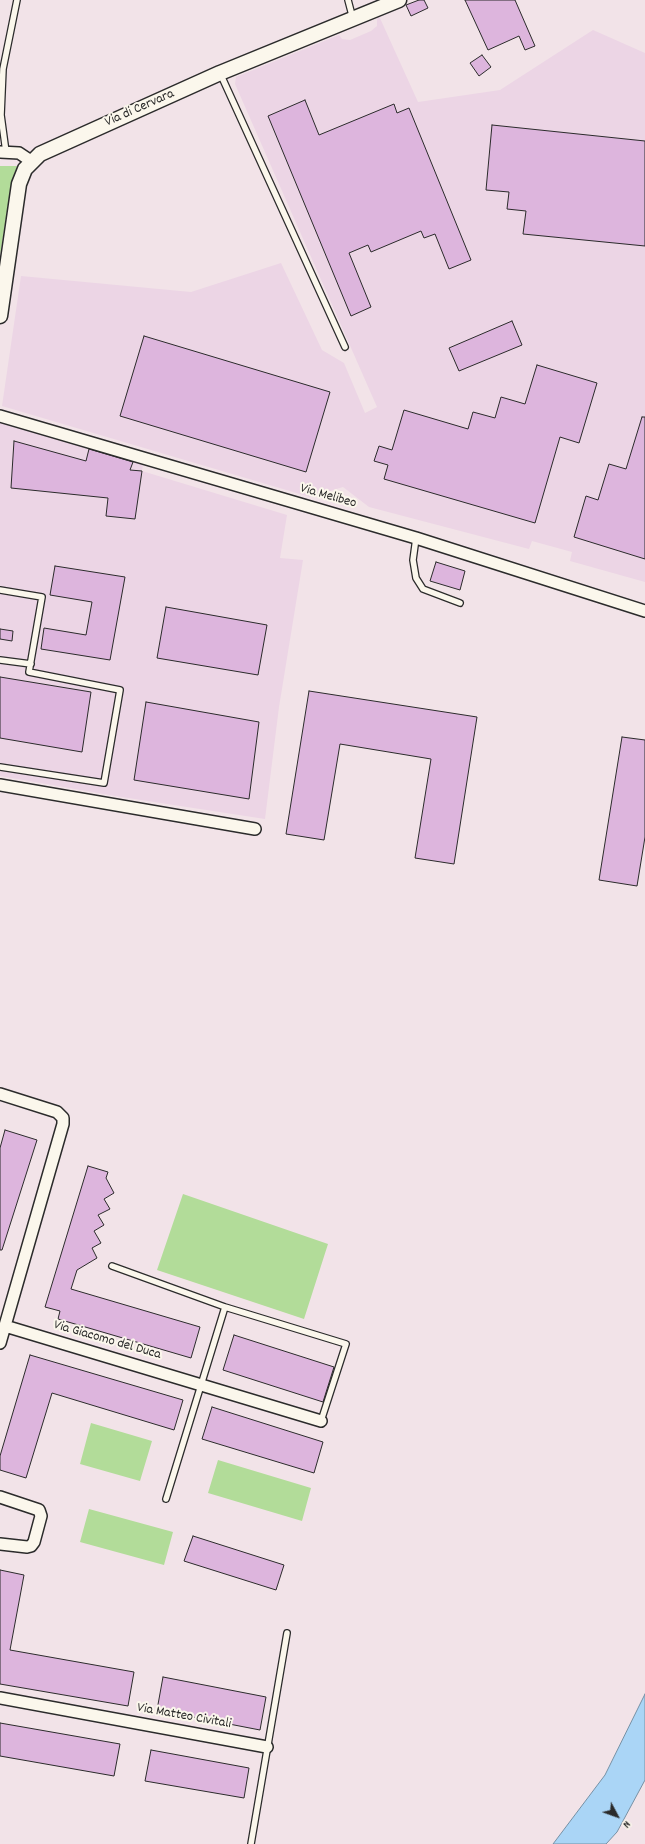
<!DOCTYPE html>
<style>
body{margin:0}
#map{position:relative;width:645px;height:1844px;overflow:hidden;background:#f2e3e8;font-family:Dekko,sans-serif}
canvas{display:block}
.north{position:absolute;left:597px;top:1796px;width:40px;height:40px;-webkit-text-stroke:3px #fbf7ec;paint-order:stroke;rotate:131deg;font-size:11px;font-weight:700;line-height:16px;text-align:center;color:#2b2b2b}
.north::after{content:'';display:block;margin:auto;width:14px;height:18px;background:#2b2b2b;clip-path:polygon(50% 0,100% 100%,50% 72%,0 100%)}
</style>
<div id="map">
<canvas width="645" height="1844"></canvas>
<div class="north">N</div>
</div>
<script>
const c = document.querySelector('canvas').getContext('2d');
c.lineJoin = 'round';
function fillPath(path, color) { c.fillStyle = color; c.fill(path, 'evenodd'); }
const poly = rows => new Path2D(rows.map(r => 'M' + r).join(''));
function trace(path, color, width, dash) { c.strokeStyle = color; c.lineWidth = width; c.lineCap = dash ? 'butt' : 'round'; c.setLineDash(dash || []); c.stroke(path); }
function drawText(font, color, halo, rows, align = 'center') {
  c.font = font + ' Dekko,sans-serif'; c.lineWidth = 4; c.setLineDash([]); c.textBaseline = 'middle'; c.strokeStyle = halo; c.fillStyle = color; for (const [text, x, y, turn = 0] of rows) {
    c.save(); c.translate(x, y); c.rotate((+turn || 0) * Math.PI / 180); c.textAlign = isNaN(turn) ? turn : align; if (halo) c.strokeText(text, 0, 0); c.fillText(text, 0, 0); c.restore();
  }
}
fillPath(poly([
 [379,16,418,102,500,90,593,30,645,53,645,582,570,561,572,552,532,541,529,549,369,507,343,487,310,497,2,406,21,276,191,292,281,263,322,350,344,363,365,413,377,407,235,84,236,77,339,35,342,39,350,40,371,31,377,26,377,17],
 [0,423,143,465,142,471,287,515,280,558,303,560,279,707,265,819,115,796,0,776]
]), '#ecd5e5');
fillPath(poly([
 [0,166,17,166,12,180,0,255],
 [183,1194,328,1244,304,1319,157,1270],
 [91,1423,152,1441,140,1481,80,1464],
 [218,1460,311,1488,302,1521,208,1493],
 [89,1509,173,1532,164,1565,80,1542]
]), '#b2dc99');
const water = poly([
 [645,1694,645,1780,617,1832,606,1844,553,1844,605,1775,645,1694]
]);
fillPath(water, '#aad5f6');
trace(water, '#7791a5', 1);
const building = poly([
 [419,0,424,0,428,8,411,16,406,5,419,0],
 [465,0,515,0,535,46,525,50,519,36,488,50,465,0],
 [482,55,491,67,479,76,470,63,482,55],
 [305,100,319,135,394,104,397,113,409,108,471,260,449,269,435,234,424,238,421,231,371,252,368,245,349,253,371,307,351,316,268,116,305,100],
 [492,125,645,141,645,246,523,234,526,211,507,209,509,192,486,190,492,125],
 [512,321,522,345,459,371,449,348,512,321],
 [144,336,330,392,306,472,120,416,144,336],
 [537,365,597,383,579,443,560,437,535,523,384,479,388,465,374,461,379,446,392,450,404,410,468,429,473,412,495,418,501,397,525,404,537,365],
 [642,417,645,417,645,559,574,537,586,496,598,500,609,464,626,469,642,417],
 [14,441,86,461,89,449,133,462,130,470,142,471,135,519,106,516,108,498,11,488,14,441],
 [436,562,465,571,460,590,430,581,436,562],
 [55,566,125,577,110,660,41,649,44,628,86,635,92,602,50,595,55,566],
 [166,607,267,625,258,675,157,658,166,607],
 [0,629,13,631,12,641,0,639,0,629],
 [0,677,91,692,82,752,0,738,0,677],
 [309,691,477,717,454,864,415,858,431,759,340,744,324,840,286,834,309,691],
 [146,702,259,722,249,799,134,780,146,702],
 [622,737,645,740,645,837,637,886,599,880,622,737],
 [5,1130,37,1140,2,1250,0,1250,0,1148,5,1130],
 [88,1166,108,1172,106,1178,114,1193,104,1199,110,1209,98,1215,104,1225,94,1231,101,1243,92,1248,97,1258,77,1270,71,1289,200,1327,191,1358,58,1319,60,1311,45,1307,88,1166],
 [234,1335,334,1367,323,1402,223,1370,234,1335],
 [30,1355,183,1400,174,1430,52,1393,26,1478,0,1470,0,1456,30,1355],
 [212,1407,323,1442,314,1473,202,1439,212,1407],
 [193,1536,284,1565,276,1590,184,1561,193,1536],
 [0,1570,24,1575,10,1650,134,1672,128,1706,0,1684,0,1570],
 [163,1677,266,1697,260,1730,157,1710,163,1677],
 [0,1723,120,1744,114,1776,0,1756,0,1723],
 [151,1750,249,1768,244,1798,145,1781,151,1750]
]);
fillPath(building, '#ddb5dd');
trace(building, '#2b2b2b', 1);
const service = poly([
 [348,0,353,19],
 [220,73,345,347],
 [6,152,1,115,3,69,17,0],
 [416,538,413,560,416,578,423,589,460,603],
 [0,590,42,597,29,672,120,690,104,783,0,767],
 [0,660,31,664],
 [112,1266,225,1307,346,1344,321,1421],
 [166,1499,225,1307],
 [251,1844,287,1633]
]);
const minor = poly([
 [0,152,19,153,31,161],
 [0,416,416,538,645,611],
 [0,785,255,829],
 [0,1094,57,1112,63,1118,63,1124,0,1343],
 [5,1326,321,1421],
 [0,1497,39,1510,41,1516,34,1542,31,1546,27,1547,0,1544],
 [0,1698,267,1747]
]);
const tertiary = poly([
 [0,316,19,184,25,169,40,154,220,73,399,0]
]);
trace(service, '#2b2b2b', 8);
trace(minor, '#2b2b2b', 14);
trace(tertiary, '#2b2b2b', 17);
trace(service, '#fbf7ec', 5.5);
trace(minor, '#fbf7ec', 11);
trace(tertiary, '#fbf7ec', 14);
drawText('14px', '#2b2b2b', '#fbf7ec', [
 ["Via di Cervara",140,109,-24],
 ["Via Melibeo",328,497,16],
 ["Via Giacomo del Duca",107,1341,16],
 ["Via Matteo Civitali",184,1717,10]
]);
</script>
